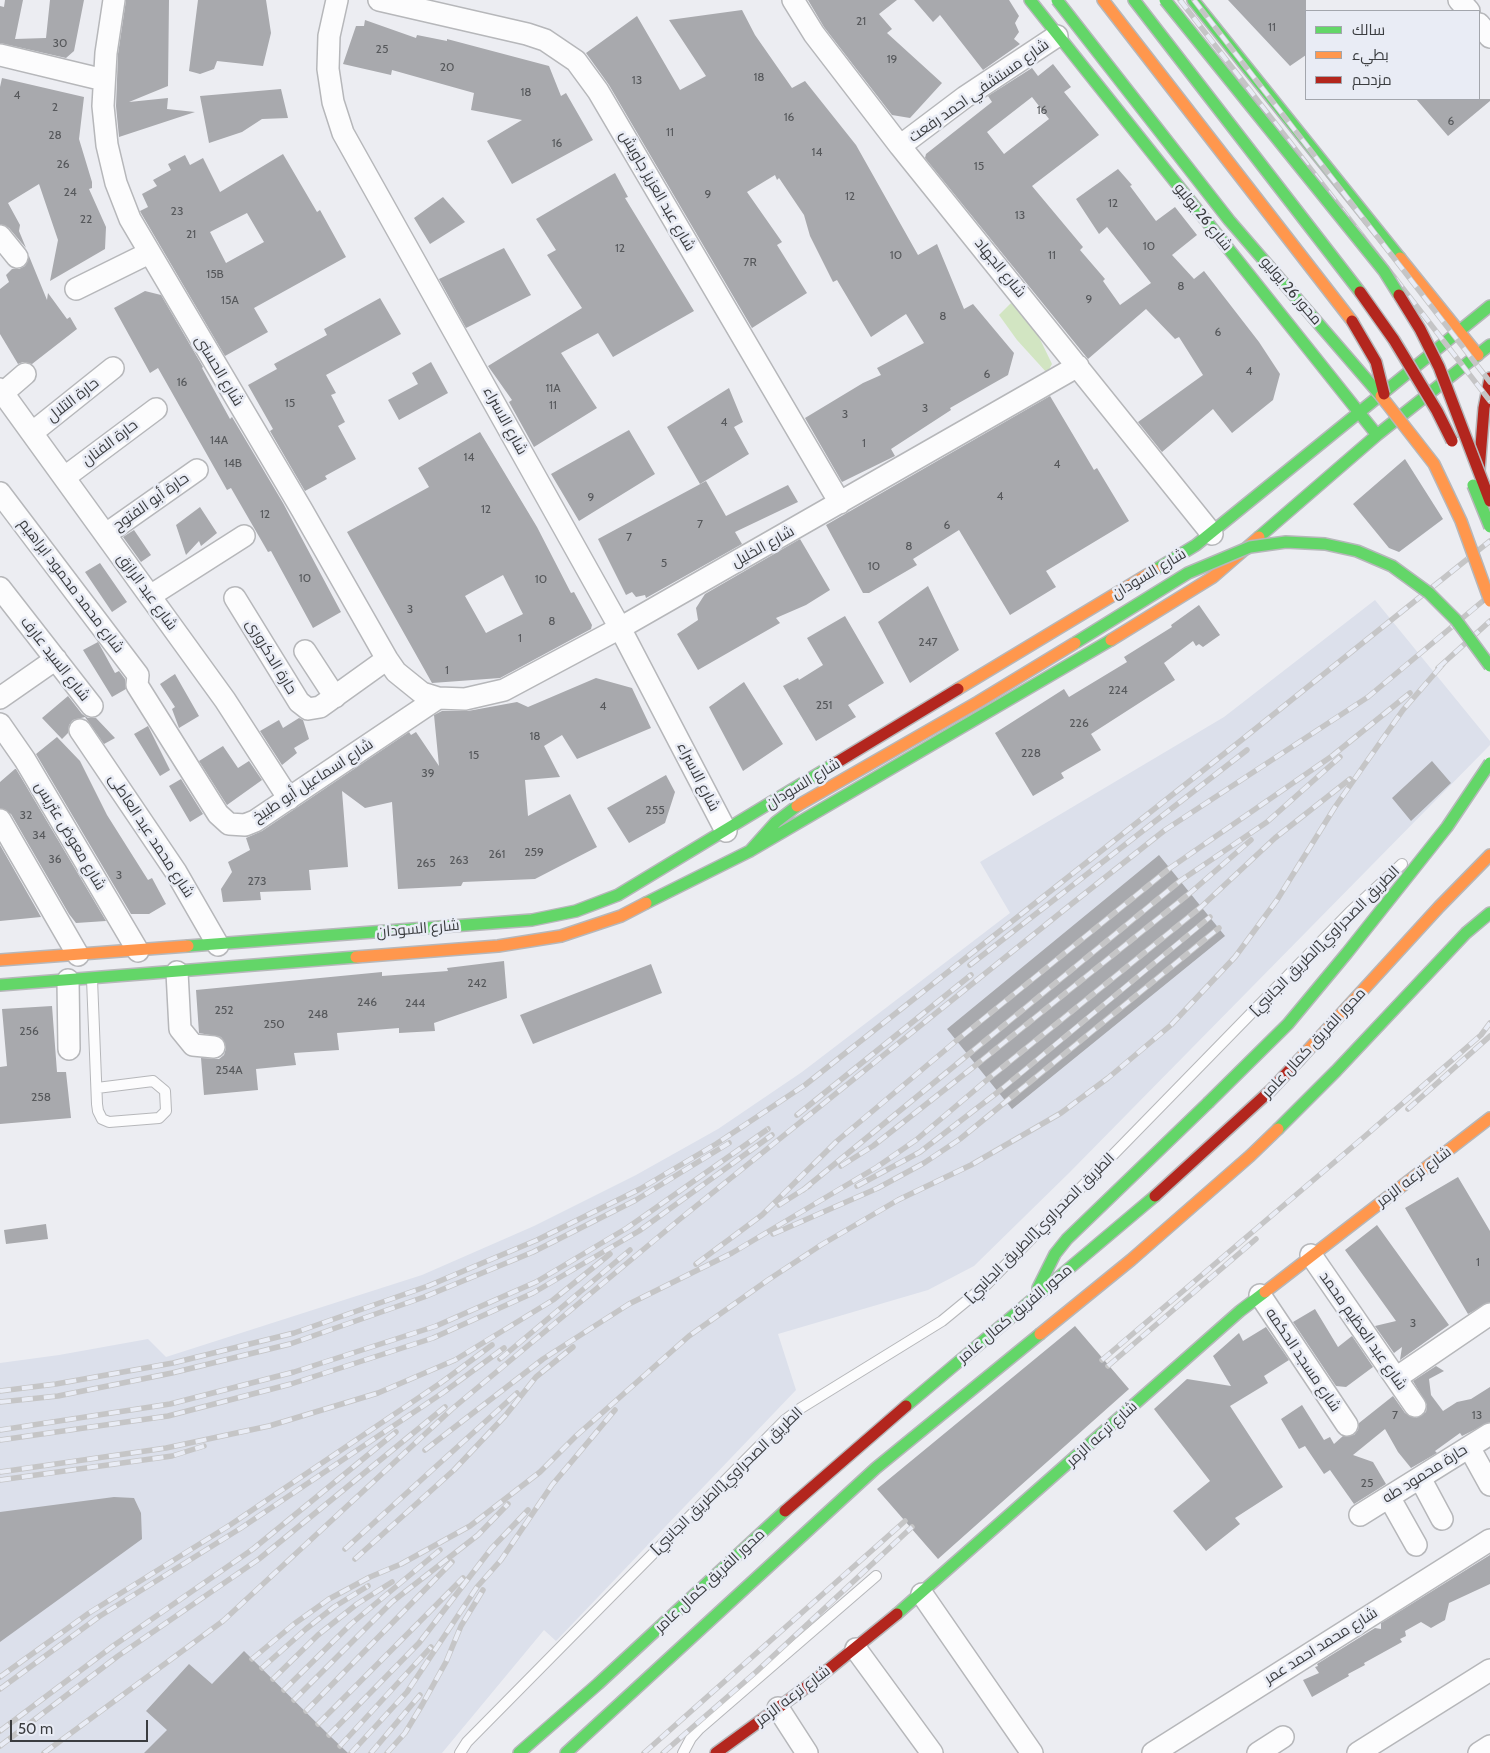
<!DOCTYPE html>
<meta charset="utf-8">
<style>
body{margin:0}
#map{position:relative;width:1490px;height:1753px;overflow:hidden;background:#ecedf2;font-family:Cabin,Cairo,sans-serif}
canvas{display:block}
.legend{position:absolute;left:1305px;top:10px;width:175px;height:90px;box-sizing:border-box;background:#e9ecf5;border:1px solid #a3a6ad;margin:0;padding:6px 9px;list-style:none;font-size:15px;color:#3b3d40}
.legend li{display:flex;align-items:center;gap:10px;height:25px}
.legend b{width:25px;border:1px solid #a3a6ad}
.scale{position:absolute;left:10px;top:1720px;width:138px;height:22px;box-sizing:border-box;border:2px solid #3b3d40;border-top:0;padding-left:6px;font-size:15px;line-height:18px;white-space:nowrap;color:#3b3d40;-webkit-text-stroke:4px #e9ecf5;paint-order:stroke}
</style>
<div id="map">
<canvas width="1490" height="1753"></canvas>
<ul class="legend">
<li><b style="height:6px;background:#63d668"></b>سالك</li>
<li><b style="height:6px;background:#ff974d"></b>بطيء</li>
<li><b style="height:6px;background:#b3261e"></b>مزدحم</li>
</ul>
<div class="scale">50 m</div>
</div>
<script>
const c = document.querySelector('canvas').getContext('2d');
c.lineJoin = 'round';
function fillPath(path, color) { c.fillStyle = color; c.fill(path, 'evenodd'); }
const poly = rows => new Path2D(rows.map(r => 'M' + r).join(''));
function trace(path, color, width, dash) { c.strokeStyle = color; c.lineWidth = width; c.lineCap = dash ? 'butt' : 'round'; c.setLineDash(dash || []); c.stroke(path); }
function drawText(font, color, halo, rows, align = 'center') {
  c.font = font + ' Cabin,Cairo,sans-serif'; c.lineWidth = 5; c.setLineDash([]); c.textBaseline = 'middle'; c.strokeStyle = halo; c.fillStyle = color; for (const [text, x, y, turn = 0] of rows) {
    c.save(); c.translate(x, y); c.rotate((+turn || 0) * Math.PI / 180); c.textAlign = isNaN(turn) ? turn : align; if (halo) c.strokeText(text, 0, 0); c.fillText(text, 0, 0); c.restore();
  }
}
fillPath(poly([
 [1375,600,1490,741,1490,745,1070,1172,974,1266,928,1290,778,1334,796,1390,556,1641,544,1630,442,1753,0,1753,0,1363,59,1355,148,1339,166,1357,422,1275,534,1226,636,1175,718,1129,802,1072,1010,913,980,862,1224,717]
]), '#dce0eb');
fillPath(poly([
 [1011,303,1024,314,1037,333,1052,364,1047,373,1017,340,999,315]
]), '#d2e5c2');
fillPath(poly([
 [5,0,23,0,15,39,46,38,50,0,84,0,74,51,66,58,0,43,0,6,4,7],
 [126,0,169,0,168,86,129,102,168,98,167,109,195,112,119,137,116,106,118,54],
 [198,0,266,0,271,33,263,66,217,61,214,69,200,74,189,71],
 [808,0,897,0,879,14,892,29,887,33,942,83,910,118,892,115,824,27],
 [914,0,1009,0,1019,16,1015,23,1019,32,1014,39,1020,44,983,70,940,15,933,22],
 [1228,0,1306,0,1306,55,1290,66],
 [742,10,755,35,792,88,805,81,856,145,918,255,937,244,964,309,973,304,1014,353,1008,375,950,408,951,410,891,449,895,456,842,482,805,418,863,383,881,375,877,368,924,343,906,314,871,337,837,280,833,282,810,236,804,215,779,178,777,180,775,175,747,192,782,242,777,245,807,293,752,328,609,85,586,53,637,16,680,90,706,76,669,20],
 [365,20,416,38,417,35,447,41,447,39,549,66,561,96,566,93,593,140,512,184,487,141,522,120,471,110,474,93,392,70,391,75,343,64,356,26,364,26],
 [1053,64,1071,87,1064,92,1099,135,1032,186,1083,247,1080,250,1105,279,1103,281,1120,305,1151,283,1107,227,1099,234,1076,199,1118,169,1132,185,1130,186,1156,221,1175,207,1197,235,1172,255,1194,279,1204,271,1259,342,1280,374,1273,400,1232,433,1213,409,1162,452,1138,422,1203,375,1179,337,1175,339,1146,309,1088,359,925,158,926,154,992,102,988,96,1032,68,1038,76],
 [1032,97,1049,119,1004,154,987,132],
 [2,78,84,97,79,139,92,182,92,188,89,189,106,227,105,249,50,281,58,240,39,184,8,203,20,225,19,231,26,248,9,228,0,224,0,87],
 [281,89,288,118,262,119,242,132,209,143,200,96],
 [1416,99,1490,99,1490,101,1448,136],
 [283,154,317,212,320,210,346,257,254,308,268,332,225,356,141,213,140,211,148,207,142,194,157,186,153,180,171,170,168,164,185,155,190,165,203,158,220,192],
 [247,213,264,242,226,263,210,232],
 [615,173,628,197,625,198,694,311,613,357,598,333,561,353,597,408,534,447,509,402,512,400,488,366,582,308,547,255,556,250,536,219],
 [443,197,465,222,430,244,414,218],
 [504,248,531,295,466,328,439,279],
 [29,256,47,300,48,293,67,319,70,317,77,329,32,364,23,362,18,364,0,334,0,289,9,282,6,275,12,269,19,269,25,266],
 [145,291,161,295,203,367,202,368,230,419,232,417,283,503,341,612,313,628,271,551,268,552,231,488,227,490,158,368,150,373,114,308],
 [380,298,401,334,326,375,336,393,331,395,345,422,338,426,356,459,325,476,327,479,305,491,270,431,273,429,248,385,277,369,274,364,327,335,324,329],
 [431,362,448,393,399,420,388,400,418,384,412,373],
 [729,388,743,422,734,427,749,454,700,484,667,427],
 [1050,396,1094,470,1097,468,1129,521,1046,571,1056,587,1010,615,959,530,913,559,917,565,869,593,863,593,826,525],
 [629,430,655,474,579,521,551,474],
 [480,432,537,527,571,593,574,592,592,625,591,629,500,678,432,683,347,532,429,487,418,468],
 [503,575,523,614,486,633,465,596],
 [1405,459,1443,519,1399,552,1389,548,1353,504],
 [706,481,726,516,788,485,798,502,735,532,742,544,646,598,645,595,636,597,632,592,626,595,598,539],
 [200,507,217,533,201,546,199,541,186,555,176,525],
 [134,530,151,555,141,562,123,537],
 [800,539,830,590,806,605,776,618,780,623,698,670,677,634,698,620,696,608,705,594],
 [100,563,127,602,112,612,85,572],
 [928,586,959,650,910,683,878,622],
 [1199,605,1220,635,1203,647,1199,644,1196,646,1193,641,1164,663,1175,680,1091,734,1101,750,1061,773,1064,778,1033,796,995,733,1064,689,1069,697,1127,662,1124,657,1172,627,1171,625],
 [845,616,884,683,848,705,856,717,816,741,783,686,798,678,799,680,823,665,807,638],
 [98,642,115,673,119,671,125,679,126,689,112,697,83,650],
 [175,674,199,716,179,728,172,709,175,707,160,684],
 [596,678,632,688,651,728,577,759,562,735,544,746,560,777,525,780,528,816,570,794,597,847,535,879,463,882,461,886,398,889,392,802,365,808,342,791,348,867,309,870,311,890,260,892,261,900,223,902,221,889,232,872,228,862,250,850,246,838,262,831,409,732,411,735,416,732,439,766,434,715,442,711,468,711,517,702,528,707],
 [744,682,783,744,743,771,709,707],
 [68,696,82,714,88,718,96,718,115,738,104,744,85,717,73,720,69,725,68,733,62,739,42,718],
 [299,718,303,720,309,739,294,748,297,753,282,765,260,731,279,720,283,728],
 [148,726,170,770,160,776,134,734],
 [57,737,80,761,107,815,148,880,152,878,166,904,149,914,131,914,36,754],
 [223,746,238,768,249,761,262,780,227,805,199,761],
 [1432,761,1451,783,1411,821,1392,798],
 [15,769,16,769,106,921,76,923,69,914,11,814,0,808,0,782],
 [666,775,675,792,665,823,629,843,607,808],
 [181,779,203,814,190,822,169,786],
 [0,845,41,917,0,921],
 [1159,855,1225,936,1012,1109,947,1029],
 [504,961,507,998,434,1023,435,1031,399,1033,399,1028,337,1033,339,1050,294,1053,296,1065,256,1069,258,1090,204,1095,201,1058,219,1059,224,1055,226,1048,221,1037,199,1033,196,990,382,972,382,976,448,971,447,968],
 [651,964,662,993,533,1044,520,1015],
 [52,1006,57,1072,66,1072,71,1118,0,1124,0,1067,7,1066,2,1009],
 [1458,1177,1490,1231,1490,1302,1468,1314,1405,1208],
 [46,1224,48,1239,6,1244,4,1230],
 [1377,1225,1449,1325,1400,1360,1402,1347,1394,1353,1375,1326,1396,1321,1345,1250],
 [1315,1309,1338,1347,1352,1336,1373,1367,1346,1387,1336,1386,1293,1322],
 [1075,1326,1129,1389,938,1559,877,1489],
 [1266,1327,1289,1360,1264,1376,1268,1383,1230,1406,1283,1487,1235,1518,1240,1524,1206,1551,1173,1511,1210,1481,1154,1409,1187,1379,1231,1386,1213,1356,1239,1333,1243,1341],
 [1436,1366,1444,1371,1429,1379,1431,1395,1443,1411,1457,1402,1471,1399,1490,1387,1490,1422,1462,1436,1460,1433,1435,1451,1437,1453,1411,1468,1398,1452,1385,1429,1353,1455,1373,1462,1386,1484,1354,1504,1330,1470,1324,1474,1305,1446,1299,1449,1281,1419,1302,1405,1324,1440,1330,1437,1334,1444,1343,1436,1354,1435,1358,1430,1359,1423,1393,1396,1405,1413,1416,1418,1426,1412,1427,1405,1413,1381],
 [114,1497,134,1498,141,1513,142,1539,0,1642,0,1512],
 [1490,1555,1490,1584,1449,1603,1445,1620,1431,1628,1421,1622,1405,1631,1406,1636,1400,1639,1402,1642,1364,1663,1365,1665,1348,1674,1349,1676,1312,1697,1303,1680,1319,1673,1315,1667,1318,1666,1317,1664,1375,1628,1381,1629,1381,1623],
 [244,1651,329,1735,348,1753,144,1753,167,1730,146,1711,189,1664,212,1684]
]), '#a8a9ad');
const lane = poly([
 [92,979,97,1104,98,1111,102,1119,109,1122,159,1118,166,1111,165,1091,153,1081,97,1088],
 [460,1753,467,1742,785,1420,801,1408,942,1321,987,1284,1350,912,1402,864],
 [683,1753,691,1738,699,1729,876,1576]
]);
const street = poly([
 [114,0,106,53,103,106,107,145,116,183,130,219,302,510,387,659,396,672,422,693,438,698,465,699,504,690,620,628,1078,366],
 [337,0,329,36,328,69,333,102,343,133,620,628,726,831],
 [379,0,527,34,545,40,576,61,598,91,840,503],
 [793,0,814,34,900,146,1212,534],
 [1459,0,1469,11],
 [1479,24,1490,37],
 [0,55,104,80],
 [900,146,965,97,1057,36],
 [0,236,17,257],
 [76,289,149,253],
 [0,389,225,700,289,799],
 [3,393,25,374],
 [33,432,113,368],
 [65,477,156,409],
 [0,493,138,675,137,685,218,814,229,824,245,825,255,821,438,698],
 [106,534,197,470],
 [0,588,92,706],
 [150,596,244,536],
 [235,598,299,702,308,709,320,707,387,659],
 [305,651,335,697],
 [0,698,56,659],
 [0,724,25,760,138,951],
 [80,730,176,872,218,945],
 [0,820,78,955],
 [177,972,180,1029,193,1045,214,1047],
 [68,980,69,1049],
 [1311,1255,1415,1406],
 [1260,1295,1347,1425],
 [1396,1378,1490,1314],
 [1469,1447,1490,1485],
 [1420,1478,1442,1519],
 [1389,1497,1416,1545],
 [1360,1515,1490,1434],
 [922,1594,1032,1753],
 [856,1649,932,1753],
 [778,1708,807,1753],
 [1153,1753,1490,1540],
 [1258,1753,1283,1737],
 [1358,1753,1490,1670],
 [1479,1753,1490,1746]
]);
const fast = poly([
 [1030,0,1377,435],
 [1134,0,1360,292],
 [1193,0,1400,258],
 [1259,537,1377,435,1490,345],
 [1155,570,1196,545,1490,306],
 [750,851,776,822,797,806],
 [646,903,750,851,1111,640],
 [188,946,532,920,576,911,618,895,836,763],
 [0,985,356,957],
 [1278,1129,1336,1071,1466,933,1490,913],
 [1038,1288,1055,1254,1067,1239,1208,1103],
 [906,1406,1155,1196],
 [897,1614,1240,1311,1265,1292],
 [519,1753,598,1684,785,1511],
 [566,1753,876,1468,1040,1334]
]);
const slow = poly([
 [1103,0,1352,321],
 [1400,258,1478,355],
 [1111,640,1213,577,1259,537],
 [958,689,1155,570],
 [356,957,498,946,561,936,621,916,646,903],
 [0,960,188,946],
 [1299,1060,1439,907,1490,855],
 [1265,1292,1490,1118],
 [1040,1334,1131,1260,1250,1156,1278,1129]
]);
const jam = poly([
 [1479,471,1484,408,1490,378],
 [836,763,958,689],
 [1155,1196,1271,1090,1299,1060],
 [785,1511,906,1406],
 [716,1753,808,1686,897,1614]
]);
trace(lane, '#b6b7ba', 12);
trace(street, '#b6b7ba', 24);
trace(fast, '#b6b7ba', 14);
trace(slow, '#b6b7ba', 14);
trace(jam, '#b6b7ba', 14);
trace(lane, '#fcfcfd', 10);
trace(street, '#fcfcfd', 21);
trace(fast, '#63d668', 11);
trace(slow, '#ff974d', 11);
trace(jam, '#b3261e', 11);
const rail = poly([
 [1180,0,1490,401],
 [1194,0,1490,382],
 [1438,668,1490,621],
 [970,965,1247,750],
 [1408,1109,1490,1036],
 [797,1115,971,975],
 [841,1166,873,1146,976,1065,1190,893,1251,840],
 [857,1186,920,1152,998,1092,1210,917],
 [803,1190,1180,881,1267,822,1340,757],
 [779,1205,809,1186],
 [773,1234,878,1188,924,1163,960,1139,1219,928],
 [696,1264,762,1215,837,1141,956,1041,1170,868,1332,756,1410,693],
 [500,1359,630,1250],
 [1102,1360,1364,1137,1481,1035,1490,1023],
 [1108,1366,1256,1239],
 [0,1391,56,1384,173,1363,294,1333,428,1286,537,1240,640,1189,716,1144,805,1085,1239,742,1490,541],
 [0,1402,58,1396,172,1373,290,1344,424,1297,533,1252,636,1200,729,1143],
 [0,1430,170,1404,294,1372,436,1326,536,1282,627,1228,768,1129],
 [0,1440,168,1416,291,1384,433,1338,533,1293,639,1231,772,1135],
 [425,1450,543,1359,629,1304,732,1253,877,1167,916,1140,988,1079,1201,907,1275,838,1350,779],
 [0,1472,166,1448,269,1426,378,1393,455,1360,553,1300,610,1254],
 [0,1480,172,1456,204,1446],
 [345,1549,517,1393],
 [355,1559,454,1470,505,1416,536,1377,573,1347],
 [252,1659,294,1624,329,1599,370,1577,401,1564,470,1526,540,1472,576,1436,689,1336,768,1280,821,1245,898,1200,971,1165,1061,1113,1108,1078,1171,1025,1235,957,1277,900,1335,807,1365,764,1403,710,1443,664],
 [262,1668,306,1629,334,1607,368,1586],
 [0,1677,89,1613,230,1525,442,1382,492,1345],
 [273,1679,318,1635,357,1604,392,1582],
 [0,1689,100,1616,241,1528,444,1392,504,1348],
 [284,1690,351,1624,440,1550],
 [294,1700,392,1602,478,1535,508,1504],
 [306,1711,452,1562],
 [318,1724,463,1578],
 [0,1731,113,1646,253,1549,396,1432],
 [329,1735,419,1643,491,1549,528,1510],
 [0,1746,118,1656,259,1559,445,1407],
 [340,1746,431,1647],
 [44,1753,223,1621,452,1409,680,1219,1069,906,1165,830,1368,697,1490,595],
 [351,1753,407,1692,477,1587,501,1560,552,1485,615,1410],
 [371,1753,420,1695],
 [387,1753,405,1733,422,1705,446,1662,461,1626,483,1590],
 [644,1753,905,1521],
 [663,1753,756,1672,912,1527]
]);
trace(rail, '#c5c5c6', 5.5);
trace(rail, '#e9ecf5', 4, [11]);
const fastBridge = poly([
 [1057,0,1229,220,1381,396],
 [1165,0,1384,271,1399,295],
 [1473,485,1490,527],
 [1075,643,1188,573,1250,547,1286,542,1325,544,1357,551,1392,566,1429,593,1456,620,1490,666],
 [1208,1103,1288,1024,1347,953,1447,827,1490,763]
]);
const slowBridge = poly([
 [1381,396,1434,464,1461,521,1490,601],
 [797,806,978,702,1075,643]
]);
const jamBridge = poly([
 [1360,292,1394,340,1437,411,1452,441],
 [1399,295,1420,329,1439,367,1490,501],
 [1352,321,1376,362,1384,394]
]);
trace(fastBridge, '#b6b7ba', 14, []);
trace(slowBridge, '#b6b7ba', 14, []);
trace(jamBridge, '#b6b7ba', 14, []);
trace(fastBridge, '#63d668', 11);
trace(slowBridge, '#ff974d', 11);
trace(jamBridge, '#b3261e', 11);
drawText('12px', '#56585b', null, [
 ["21",861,21],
 ["11",1272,27],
 ["30",60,43],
 ["25",382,49],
 ["19",892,59],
 ["20",447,67],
 ["18",759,77],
 ["13",637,80],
 ["18",526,92],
 ["4",17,95],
 ["2",55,107],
 ["16",1042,110],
 ["16",789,117],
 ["6",1451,121],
 ["11",670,132],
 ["28",55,135],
 ["16",557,143],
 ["14",817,152],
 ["26",63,164],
 ["15",979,166],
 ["24",70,192],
 ["9",708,194],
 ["12",850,196],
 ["12",1113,203],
 ["23",177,211],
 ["13",1020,215],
 ["22",86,219],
 ["21",191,234],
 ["10",1149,246],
 ["12",620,248],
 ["10",896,255],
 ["11",1052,255],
 ["7R",750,262],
 ["15B",215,274],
 ["8",1181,286],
 ["9",1089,299],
 ["15A",230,300],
 ["8",943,316],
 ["6",1218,332],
 ["4",1249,371],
 ["6",987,374],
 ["16",182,382],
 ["11A",553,388],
 ["15",290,403],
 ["11",553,405],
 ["3",925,408],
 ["3",845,414],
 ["4",724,422],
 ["14A",219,440],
 ["1",864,443],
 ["14",469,457],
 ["14B",233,463],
 ["4",1057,464],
 ["4",1000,496],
 ["9",591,497],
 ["12",486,509],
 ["12",265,514],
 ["7",700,524],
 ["6",947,525],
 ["7",629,537],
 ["8",909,546],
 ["5",664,563],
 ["10",874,566],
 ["10",305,578],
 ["10",541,579],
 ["3",410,609],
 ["8",552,621],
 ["1",520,638],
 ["247",928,642],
 ["1",447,670],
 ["224",1118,690],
 ["251",824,705],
 ["4",603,706],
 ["226",1079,723],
 ["18",535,736],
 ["228",1031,753],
 ["15",474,755],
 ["39",428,773],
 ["255",655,810],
 ["32",26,815],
 ["34",39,835],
 ["259",534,852],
 ["261",497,854],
 ["36",55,859],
 ["263",459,860],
 ["265",426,863],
 ["3",119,875],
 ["273",257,881],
 ["242",477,983],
 ["246",367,1002],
 ["244",415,1003],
 ["252",224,1010],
 ["248",318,1014],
 ["250",274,1024],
 ["256",29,1031],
 ["254A",229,1070],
 ["258",41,1097],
 ["1",1478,1262],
 ["3",1413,1323],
 ["7",1395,1415],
 ["13",1477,1415],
 ["25",1367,1483]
]);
drawText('15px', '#3b3d40', '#e9ecf5', [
 ["شارع مستشفي احمد رفعت",979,91,-35],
 ["شارع عبد العزيز جاويش",657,191,60],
 ["شارع 26 يوليو",1203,217,51],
 ["شارع الجهاد",1000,268,51],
 ["محور 26 يوليو",1291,291,49],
 ["شارع الحسنى",219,371,59],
 ["حارة التلال",73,400,-38],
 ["شارع الاسراء",505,421,61],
 ["حارة الفنان",110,443,-37],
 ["حارة أبو الفتوح",151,502,-35],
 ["شارع الخليل",763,547,-29],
 ["شارع السودان",1149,574,-31],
 ["شارع محمد محمود ابراهيم",71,586,53],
 ["شارع عبد الرازق",147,592,54],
 ["حارة الدكرورى",271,657,59],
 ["شارع السيد عارف",55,659,52],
 ["شارع الاسراء",698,777,63],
 ["شارع اسماعيل أبو طبيخ",313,781,-33],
 ["شارع السودان",803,784,-31],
 ["شارع معوض عتريس",70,836,59],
 ["شارع محمد عبد العاطى",151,836,57],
 ["شارع السودان",418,929,-5],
 ["الطريق الصحراوي[الطريق الجانبي]",1325,941,-45],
 ["محور الفريق كمال عامر",1314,1043,-47],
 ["شارع ترعه الزمر",1414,1177,-37],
 ["الطريق الصحراوي[الطريق الجانبي]",1040,1228,-45],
 ["محور الفريق كمال عامر",1015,1314,-40],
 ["شارع عبد العظيم محمد",1363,1331,55],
 ["شارع مسجد الحكمه",1303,1360,56],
 ["شارع ترعه الزمر",1102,1434,-42],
 ["حارة محمود طه",1425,1474,-32],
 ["الطريق الصحراوي[الطريق الجانبي]",727,1481,-44],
 ["محور الفريق كمال عامر",710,1581,-43],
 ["شارع محمد احمد عمر",1321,1646,-32],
 ["شارع ترعه الزمر",793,1696,-37]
]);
</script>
